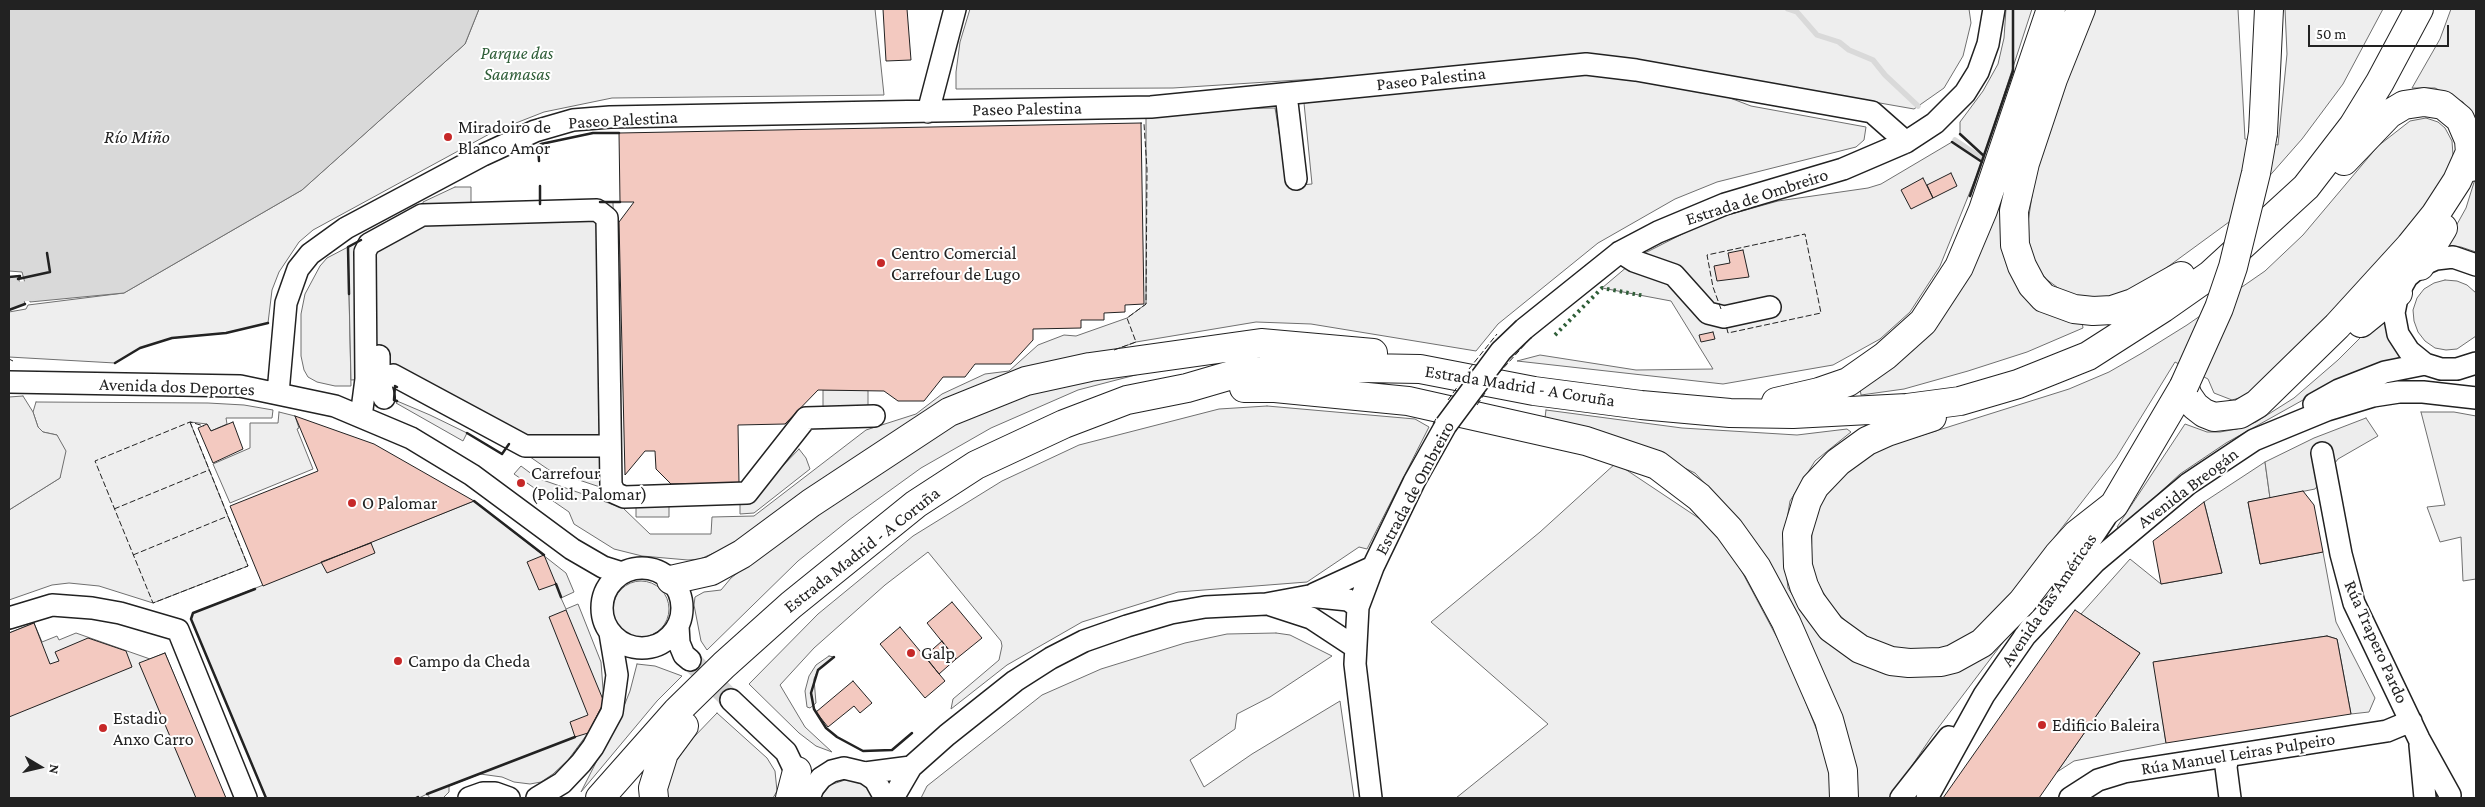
<!DOCTYPE html>
<meta charset="utf-8">
<style>
body{margin:0}
#map{position:relative;width:2485px;height:807px;overflow:hidden;background:#fff;font-family:"Crimson Pro",serif}
canvas{display:block}
.frame{position:absolute;inset:0;border:10px solid #222;pointer-events:none}
.north{position:absolute;left:15px;top:742px;width:50px;height:50px;-webkit-text-stroke:4px #fff;paint-order:stroke;rotate:99deg;font-size:14px;font-weight:700;line-height:20px;text-align:center;color:#222}
.north::after{content:'';display:block;margin:auto;width:18px;height:22px;background:#222;clip-path:polygon(50% 0,100% 100%,50% 72%,0 100%)}
.scale{position:absolute;left:2308px;top:25px;width:141px;height:22px;box-sizing:border-box;border:2px solid #222;border-top:0;padding-left:6px;font-size:15px;line-height:18px;white-space:nowrap;color:#222;-webkit-text-stroke:4px #fff;paint-order:stroke}
</style>
<div id="map">
<canvas width="2485" height="807"></canvas>
<div class="frame"></div>
<div class="north">N</div>
<div class="scale">50 m</div>
</div>
<script>
const c = document.querySelector('canvas').getContext('2d');
c.lineJoin = 'round';
function fillPath(path, color) { c.fillStyle = color; c.fill(path, 'evenodd'); }
const poly = rows => new Path2D(rows.map(r => 'M' + r).join(''));
function trace(path, color, width, dash) { c.strokeStyle = color; c.lineWidth = width; c.lineCap = dash ? 'butt' : 'round'; c.setLineDash(dash || []); c.stroke(path); }
function drawText(font, color, halo, rows, align = 'center') {
  c.font = font + ' "Crimson Pro",serif'; c.lineWidth = 4; c.setLineDash([]); c.textBaseline = 'middle'; c.strokeStyle = halo; c.fillStyle = color; for (const [text, x, y, turn = 0] of rows) {
    c.save(); c.translate(x, y); c.rotate((+turn || 0) * Math.PI / 180); c.textAlign = isNaN(turn) ? turn : align; if (halo) c.strokeText(text, 0, 0); c.fillText(text, 0, 0); c.restore();
  }
}
const green = poly([
 [479,9,875,9,884,95,612,98,544,112,493,132,313,230,299,242,279,272,272,290,268,323,226,333,172,338,140,348,115,363,9,357,9,312,26,309,28,305,124,293,302,190,465,44,479,9],
 [970,9,1969,9,1971,23,1963,56,1944,88,1914,109,1629,59,1173,88,956,89,956,72,960,42,970,9],
 [2006,9,2032,9,1984,156,1960,134,1960,122,1983,91,1998,64,2004,38,2006,9],
 [2060,9,2067,9,2004,238,2082,322,2083,328,2027,352,1968,371,1904,389,1861,395,1860,388,1912,346,2060,9],
 [2092,9,2238,9,2245,139,2278,145,2287,54,2285,9,2383,9,2343,84,2302,139,2229,222,2136,290,2124,296,2093,299,2065,293,2046,279,2037,267,2028,244,2027,229,2035,176,2054,114,2092,9],
 [2451,9,2476,9,2476,127,2463,102,2435,88,2412,88,2440,39,2451,9],
 [1569,72,1704,88,1751,106,1866,127,1864,140,1856,147,1717,182,1675,199,1598,243,1498,324,1476,351,1311,324,1256,322,1136,342,1106,353,1049,365,725,554,721,550,700,559,688,560,642,556,614,549,574,524,569,512,514,474,521,466,537,478,623,508,650,534,711,534,712,517,754,516,866,430,916,414,942,394,985,374,1009,371,1038,345,1064,335,1076,336,1127,318,1146,304,1146,118,1211,109,1275,108,1288,186,1312,184,1304,103,1569,72],
 [2426,118,2438,122,2445,128,2452,141,2453,155,2448,176,2421,220,2253,394,2232,400,2214,393,2208,379,2175,362,2116,458,1988,623,1959,641,1939,650,1926,651,1893,648,1866,637,1854,629,1831,607,1815,577,1811,561,1812,531,1822,498,1831,484,1872,451,2069,389,2109,372,2142,353,2187,325,2265,271,2303,235,2378,146,2410,121,2426,118],
 [1952,142,1982,162,1940,266,1910,312,1880,339,1833,365,1723,384,1517,361,1540,355,1636,370,1713,369,1671,301,1602,288,1641,255,1710,220,1778,201,1868,188,1881,184,1952,142],
 [2476,176,2476,252,2461,247,2445,246,2466,208,2476,176],
 [455,187,471,187,471,203,423,206,423,202,455,187],
 [348,247,351,386,335,386,317,382,308,377,304,370,301,356,301,314,305,294,320,266,327,258,348,247],
 [2445,280,2457,281,2467,285,2476,293,2476,336,2457,349,2446,350,2435,348,2425,341,2418,332,2414,321,2413,310,2417,298,2424,289,2434,283,2445,280],
 [2381,317,2384,317,2388,336,2400,357,2303,400,2226,443,2180,474,2120,529,2117,527,2185,424,2207,432,2220,432,2237,429,2256,422,2294,398,2338,360,2381,317],
 [1197,359,1078,390,991,428,921,468,849,520,798,561,707,650,701,641,694,605,695,597,704,592,721,590,731,578,846,489,925,439,994,404,1034,390,1197,359],
 [397,401,430,415,467,433,463,441,396,403,397,401],
 [36,402,208,403,244,405,273,410,272,418,226,418,227,424,211,431,207,424,190,422,248,566,153,603,99,586,69,583,52,585,9,600,9,510,60,478,57,435,43,432,38,427,33,412,36,402],
 [1267,406,1415,419,1429,427,1367,549,1359,547,1307,582,1178,592,1082,622,1007,665,951,709,953,699,999,660,1002,646,1001,641,928,552,885,585,814,648,780,685,805,727,832,752,816,746,799,733,749,684,818,614,913,536,1002,481,1079,445,1219,409,1267,406],
 [1546,410,1682,428,1797,435,1847,429,1851,432,1815,461,1790,501,1783,544,1788,588,1812,625,1846,655,1887,670,2010,633,1932,736,1890,798,1855,798,1733,514,1695,473,1632,443,1545,418,1546,410],
 [279,412,295,416,299,428,297,429,313,469,230,503,213,464,250,448,250,423,278,423,279,412],
 [2421,412,2454,412,2476,416,2476,579,2463,581,2461,537,2440,542,2427,507,2445,505,2421,412],
 [2265,462,2270,498,2248,502,2260,564,2323,552,2336,622,2375,698,2369,712,2351,714,2337,639,2327,636,2154,662,2166,743,2074,761,2057,772,2140,653,2081,614,2130,559,2161,584,2222,573,2204,502,2265,462],
 [1616,463,1709,525,1740,568,1790,662,1830,764,1831,798,1456,798,1548,724,1431,622,1540,532,1616,463],
 [474,501,566,573,574,592,561,598,566,609,578,604,601,662,604,702,588,733,568,760,553,774,541,782,530,784,514,782,502,777,480,774,449,786,449,792,443,798,430,798,427,794,419,798,266,798,191,619,193,613,474,501],
 '613 609a28 28 0 1 1 56 0a28 28 0 1 1-56 0Z',
 [34,623,42,642,57,636,59,640,76,633,150,659,165,653,225,798,9,798,9,633,34,623],
 [1276,633,1290,635,1332,656,1270,697,1237,714,1235,729,1190,760,1204,787,1252,754,1340,701,1354,798,921,798,927,786,1042,695,1101,669,1185,643,1227,634,1276,633],
 [829,656,834,657,818,670,814,679,816,703,810,708,807,707,805,691,809,676,816,665,829,656],
 [637,664,655,666,682,676,657,701,581,792,622,711,630,691,637,664],
 [717,713,767,758,775,771,777,791,773,798,666,798,666,778,676,761,692,739,717,713],
 [848,779,866,786,875,798,820,798,830,785,848,779]
]);
fillPath(green, '#eee');
trace(green, '#6f6f6f', 1);
const parking = poly([
 [613,202,619,489,606,489,549,470,510,443,420,394,366,379,351,380,348,247,423,206,613,202],
 [823,390,868,390,868,410,823,410,823,390],
 [23,396,33,412,38,427,43,432,57,435,66,451,60,478,9,510,9,397,23,396],
 [2366,418,2378,436,2338,459,2315,489,2270,498,2265,462,2314,438,2366,418],
 [799,449,806,458,810,469,754,513,740,514,740,501,751,499,799,449],
 [669,503,669,517,636,517,636,504,669,503]
]);
fillPath(parking, '#ededed');
trace(parking, '#6f6f6f', 1);
const water = poly([
 [9,9,479,9,465,44,302,190,124,293,30,302,22,272,9,271,9,9],
 [18,276,25,304,9,310,9,277,18,276]
]);
fillPath(water, '#d9d9d9');
trace(water, '#6f6f6f', 1);
trace(poly([
 [1788,9,1797,12,1817,35,1839,42,1849,50,1873,60,1885,75,1918,106],
 [1955,140,1983,159]
]), '#d9d9d9', 5.5);
trace(poly([
 [9,292,29,291,52,285]
]), '#d9d9d9', 20);
const building = poly([
 [883,9,907,9,911,60,886,61,883,9],
 [1141,123,1144,304,1125,305,1125,312,1104,313,1104,320,1081,320,1081,328,1033,329,1033,340,1011,364,975,364,965,377,943,377,924,401,898,401,884,391,818,390,785,424,738,425,739,483,671,484,656,469,655,451,645,451,625,475,619,222,634,202,620,202,619,133,1141,123],
 [1951,173,1957,186,1933,198,1927,185,1951,173],
 [1923,178,1933,198,1911,209,1901,190,1923,178],
 [1743,250,1749,277,1717,281,1714,266,1730,263,1728,253,1743,250],
 [1713,332,1715,339,1701,342,1699,335,1713,332],
 [295,416,374,444,474,501,263,586,230,506,318,471,295,416],
 [233,422,243,449,213,463,198,428,207,424,211,431,233,422],
 [2303,491,2314,505,2323,552,2260,564,2248,502,2303,491],
 [2204,502,2222,573,2161,584,2153,541,2204,502],
 [371,543,375,553,327,573,321,562,371,543],
 [544,555,556,584,539,590,527,562,544,555],
 [952,602,982,638,956,659,927,623,952,602],
 [566,610,604,702,588,733,575,737,570,722,588,715,549,617,566,610],
 [2075,610,2140,653,2039,798,1943,798,2075,610],
 [34,623,50,664,59,661,55,652,88,638,126,651,132,667,9,717,9,633,34,623],
 [900,627,945,681,925,698,880,644,900,627],
 [2327,636,2337,639,2351,714,2166,743,2153,662,2327,636],
 [942,641,956,659,939,674,925,656,942,641],
 [165,653,226,798,196,798,139,663,165,653],
 [853,681,872,703,860,713,854,706,828,727,816,712,853,681]
]);
fillPath(building, '#f3c9c0');
trace(building, '#222', 1);
trace(poly([
 [690,660,731,700]
]), '#d3d3d3', 21, [21, 11]);
const minor = poly([
 [1286,94,1296,179],
 [928,112,955,9],
 [1620,252,1634,261,1674,275,1708,313,1724,317,1770,307],
 [2476,265,2453,257,2436,259,2420,266,2407,277,2398,293,2394,313,2398,334,2409,351,2425,364,2441,369,2457,369,2476,363],
 [1524,329,1620,252,1658,232,1725,204,1843,169,1906,142,1935,123,1965,93,1978,72,1988,44,1994,9],
 [379,356,379,379,384,398],
 [393,375,525,446,610,446],
 [9,382,240,386,335,406,411,438,472,475,572,549,603,567,622,573],
 [278,393,286,303,298,269,310,254,346,228,483,155,535,131,573,120,610,117,1151,107,1586,64,1636,70,1872,112,1906,142],
 [2314,404,2339,390,2385,372,2425,364],
 [361,417,366,379,365,252,369,244,422,215,597,210,607,218,611,485,615,493,624,497,747,493,806,418,874,416],
 [2322,453,2341,554,2354,603,2419,739,2450,795],
 '602 608a40 40 0 1 1 80 0a40 40 0 1 1-80 0Z',
 [2062,582,2105,518],
 [1314,594,1373,567],
 [1271,605,1311,618,1355,647],
 [9,618,52,605,92,608,120,613,178,630,246,798],
 [678,626,679,643,684,655,690,660],
 [2024,637,2095,562,2188,484,2254,440,2327,410,2373,396,2399,392,2423,392,2476,398],
 [731,700,786,752,808,798],
 [2420,745,2425,798],
 [2228,757,2226,767,2230,798],
 [865,773,911,767,947,735,1015,681,1051,658,1084,641,1127,626,1171,613,1205,607,1266,604,1309,596,1348,600,1358,607],
 [469,798,483,793,495,793,509,798],
 [537,798,562,783,581,763,593,747,612,712,617,675,610,633],
 [809,798,813,788,821,778,832,771,844,768,865,773,875,780,885,798],
 [893,798,911,767],
 [1371,798,1355,664,1358,607,1373,567,1414,482,1446,425],
 [1901,798,1949,737],
 [1927,798,1984,695,2032,626],
 [2070,798,2098,780,2124,772,2387,731,2411,721]
]);
const highway = poly([
 [2081,9,2053,79,2025,163,2014,211,2015,245,2022,266,2032,285,2044,298,2074,309,2093,311,2112,310,2133,303,2181,276],
 [2263,133,2269,9],
 [2344,161,2389,114,2404,105,2424,102,2443,105,2460,119,2469,140,2471,167],
 [2420,266,2443,228],
 [2361,323,2398,293],
 [2184,386,2188,396,2195,406,2204,413,2214,417,2240,414,2257,404,2337,326,2410,246,2435,215,2457,181,2471,150],
 [1244,388,1275,388,1408,401,1586,441,1657,465,1699,497,1729,529,1757,568,1786,622,1829,720,1843,771,1844,798],
 [1776,402,1819,392,1848,382,1885,356,1923,322,1959,267,1983,210,2051,9],
 [1932,417,1887,432,1867,441,1838,462,1815,486,1807,501,1797,534,1798,566,1804,586,1811,601,1831,628,1860,649,1891,661,1909,663,1941,662,1953,659,1982,643,2022,602,2058,555,2077,534,2114,505,2184,386],
 [671,580,711,571,742,554,811,503,949,412,1026,381,1090,367,1261,343,1373,353],
 [600,798,677,711,724,665,791,605,916,504,976,465,1064,424,1127,400,1187,388,1235,374,1304,367,1420,369,1534,391,1641,405,1730,413,1793,414,1907,408,1960,401,2018,384,2088,356,2163,308,2210,275,2306,187,2353,126,2380,82,2419,9],
 [654,798,653,788,664,753,684,726],
 [790,798,797,771]
]);
trace(minor, '#222', 24);
trace(highway, '#222', 30);
trace(minor, '#fff', 21);
trace(highway, '#fff', 28);
const minorBridge = poly([
 [1446,425,1501,351,1524,329]
]);
const highwayBridge = poly([
 [2184,386,2219,308,2233,267,2256,173,2263,133]
]);
trace(minorBridge, '#222', 24, []);
trace(highwayBridge, '#222', 30, []);
trace(minorBridge, '#fff', 21);
trace(highwayBridge, '#fff', 28);
trace(poly([
 [1555,335,1602,288,1645,296]
]), '#2f5e38', 4, [2.5, 4]);
trace(poly([
 [1721,309,1713,287,1707,255,1805,234,1821,313,1728,333,1726,325],
 [1114,350,1136,342,1127,318,1146,304,1147,169,1144,124,1141,123],
 [9,359,13,361],
 [1469,369,1497,334],
 [1498,374,1528,341],
 [1448,400,1458,386],
 [1477,405,1485,393],
 [190,422,248,566,153,603,95,461,190,422,204,426],
 [1433,424,1437,417],
 [114,509,209,470],
 [133,555,228,516]
]), '#222', 1, [6, 2.5]);
trace(poly([
 [1960,134,1984,156],
 [1952,142,1982,162],
 [539,161,538,146,541,144,593,133,619,133],
 [1970,196,2013,71,2013,9],
 [600,202,620,202],
 [540,204,540,186],
 [9,277,20,276],
 [18,279,50,272,47,253],
 [349,294,348,247,361,240],
 [9,310,25,304],
 [115,363,140,348,172,338,226,333,268,323],
 [397,401,394,400,395,386,397,387],
 [467,433,502,454,509,444],
 [474,501,544,555],
 [556,584,561,597],
 [255,589,193,613,191,619,266,798],
 [834,657,818,670,811,693,814,709,826,728,837,737,863,751,892,750,912,733],
 [427,794,575,737],
 [416,798,418,797]
]), '#222', 2.5);
for (const [x, y, r, color] of [
 [448,137,5,"#c62828"],
 [881,263,5,"#c62828"],
 [521,483,5,"#c62828"],
 [352,503,5,"#c62828"],
 [911,653,5,"#c62828"],
 [398,661,5,"#c62828"],
 [2042,725,5,"#c62828"],
 [103,728,5,"#c62828"]
]) { const dot = new Path2D(); dot.arc(x, y, r, 0, 2 * Math.PI); c.fillStyle = color; c.fill(dot); trace(dot, '#fff', 2); }
drawText('italic 18px', '#2f5e38', '#fff', [
 ["Parque das",517,53],
 ["Saamasas",517,74]
]);
drawText('18px', '#222', '#fff', [
 ["Paseo Palestina",1431,79,-6],
 ["Paseo Palestina",1027,109,-1],
 ["Paseo Palestina",623,120,-3],
 ["Estrada de Ombreiro",1757,197,-18],
 ["Estrada Madrid - A Coruña",1520,386,9],
 ["Avenida dos Deportes",177,387,2],
 ["Estrada de Ombreiro",1415,488,-62],
 ["Avenida Breogán",2188,488,-37],
 ["Estrada Madrid - A Coruña",862,550,-38],
 ["Avenida das Américas",2049,600,-56],
 ["Rúa Trapero Pardo",2376,642,66],
 ["Rúa Manuel Leiras Pulpeiro",2238,754,-9]
]);
drawText('18px', '#222', '#fff', [
 ["Miradoiro de",458,127],
 ["Blanco Amor",458,148],
 ["Centro Comercial",891,253],
 ["Carrefour de Lugo",891,274],
 ["Carrefour",531,473],
 ["(Polid. Palomar)",531,494],
 ["O Palomar",362,503],
 ["Galp",921,653],
 ["Campo da Cheda",408,661],
 ["Estadio",113,718],
 ["Anxo Carro",113,739],
 ["Edificio Baleira",2052,725]
], 'left');
drawText('italic 19px', '#222', '#fff', [
 ["Río Miño",137,137]
]);
</script>
